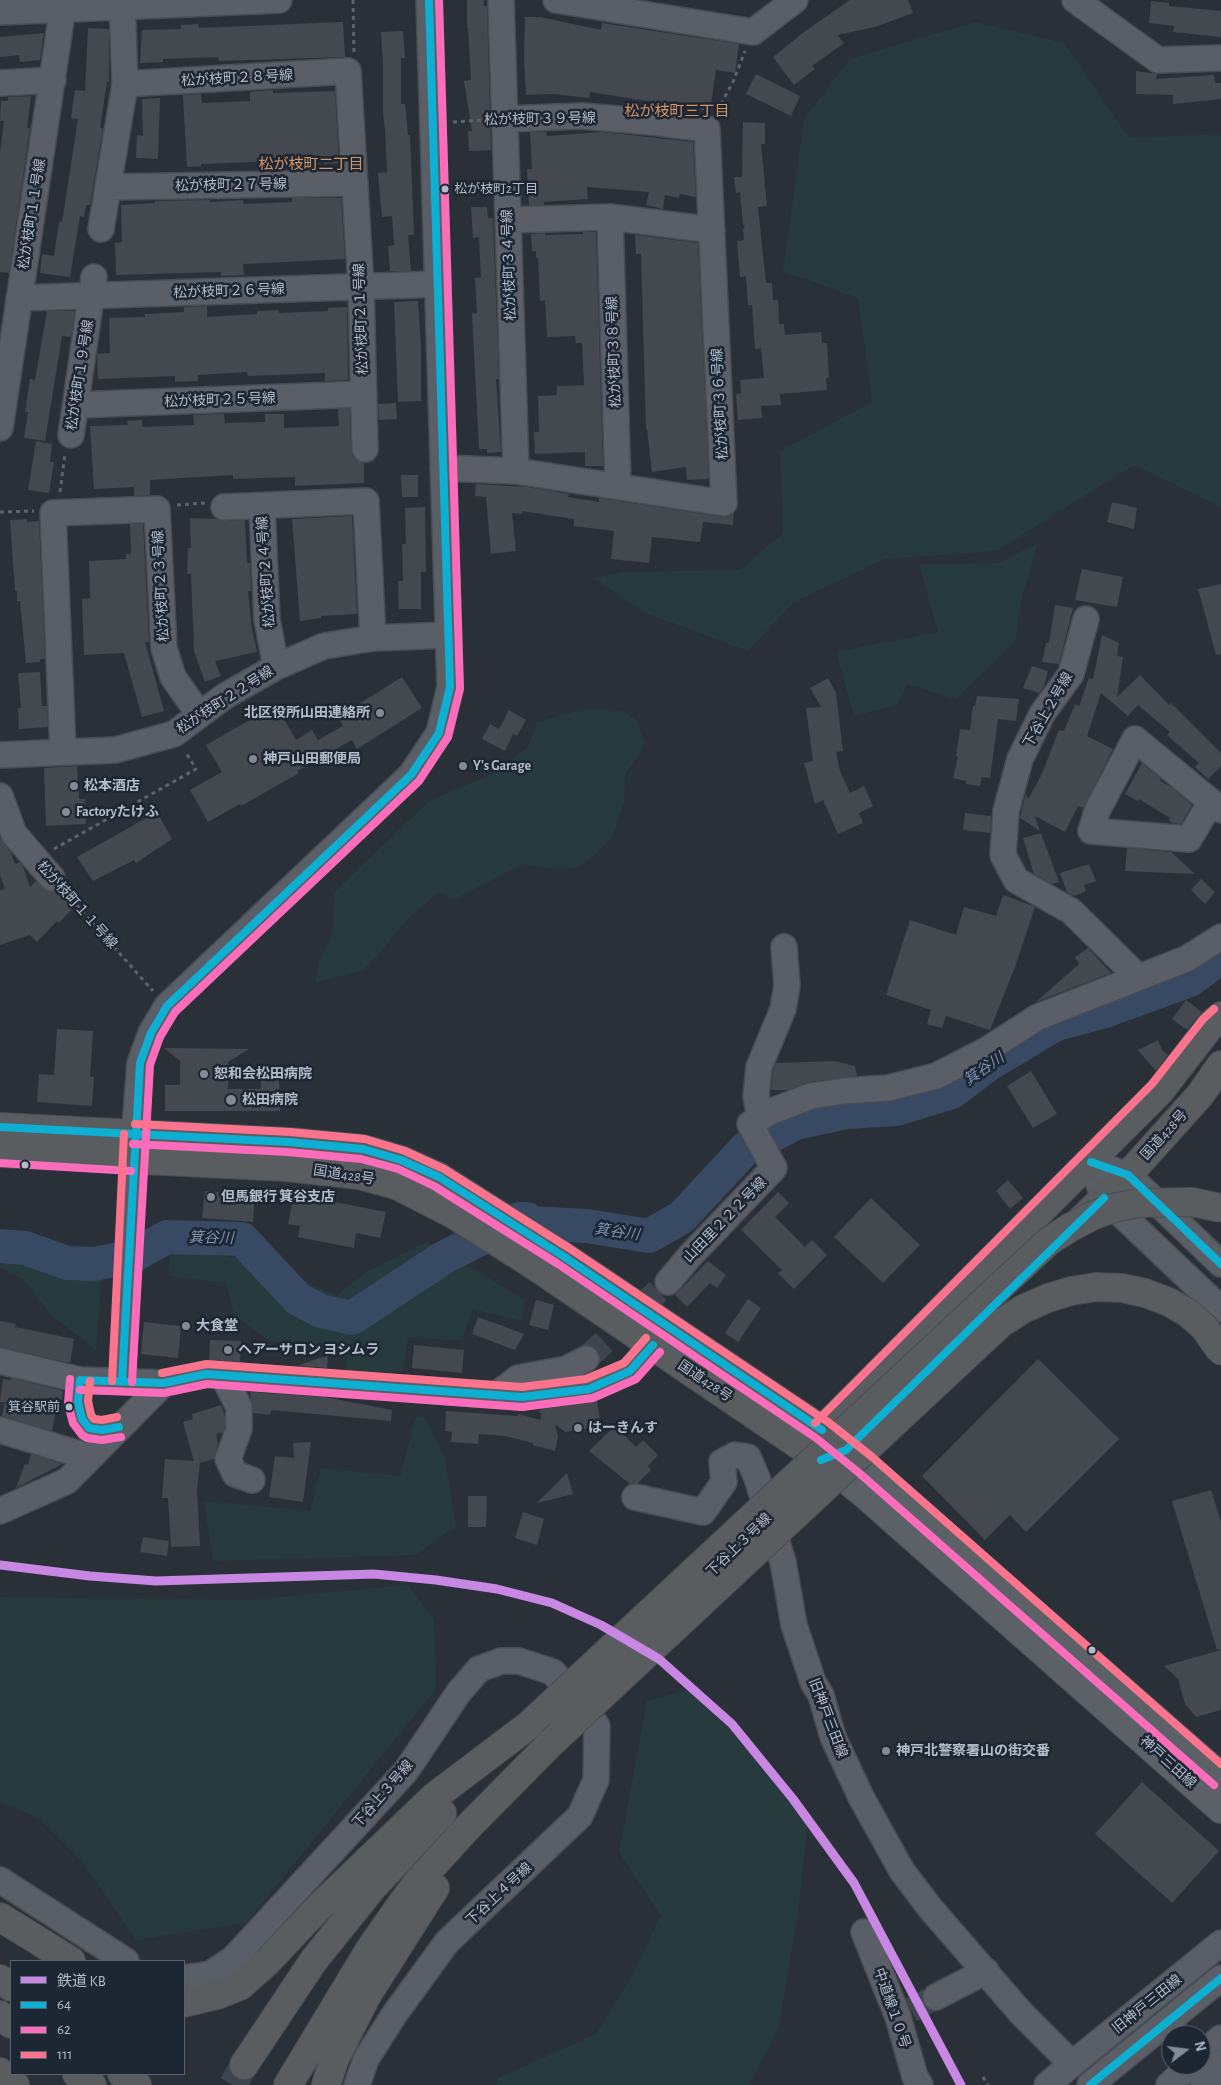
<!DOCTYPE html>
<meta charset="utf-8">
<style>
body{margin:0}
#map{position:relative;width:1221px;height:2085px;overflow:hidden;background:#2a3038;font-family:"Alegreya Sans","Noto Sans JP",sans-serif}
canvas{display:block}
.legend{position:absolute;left:10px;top:1960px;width:175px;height:115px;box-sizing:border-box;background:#1d2633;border:1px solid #59626f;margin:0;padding:6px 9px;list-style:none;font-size:15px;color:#b4bcc9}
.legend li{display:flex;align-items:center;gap:10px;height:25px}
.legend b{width:25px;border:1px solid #59626f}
.north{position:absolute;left:1161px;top:2025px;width:50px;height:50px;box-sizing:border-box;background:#1d2633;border:1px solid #59626f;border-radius:50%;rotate:75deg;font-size:14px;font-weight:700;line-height:20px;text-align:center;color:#b4bcc9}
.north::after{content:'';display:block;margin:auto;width:18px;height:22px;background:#848b96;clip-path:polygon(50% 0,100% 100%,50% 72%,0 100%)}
</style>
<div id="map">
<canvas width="1221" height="2085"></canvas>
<ul class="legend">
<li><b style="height:6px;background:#c787e3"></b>鉄道 KB</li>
<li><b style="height:6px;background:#0dafd3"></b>64</li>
<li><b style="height:6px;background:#fb6dba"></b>62</li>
<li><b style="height:6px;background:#fc738d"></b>111</li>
</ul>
<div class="north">N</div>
</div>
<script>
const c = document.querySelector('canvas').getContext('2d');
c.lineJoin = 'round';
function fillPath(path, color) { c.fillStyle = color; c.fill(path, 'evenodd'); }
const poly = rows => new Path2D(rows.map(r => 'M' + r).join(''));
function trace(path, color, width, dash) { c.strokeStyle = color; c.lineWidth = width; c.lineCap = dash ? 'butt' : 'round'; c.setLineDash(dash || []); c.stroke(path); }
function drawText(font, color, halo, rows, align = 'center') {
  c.font = font + ' "Alegreya Sans","Noto Sans JP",sans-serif'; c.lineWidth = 5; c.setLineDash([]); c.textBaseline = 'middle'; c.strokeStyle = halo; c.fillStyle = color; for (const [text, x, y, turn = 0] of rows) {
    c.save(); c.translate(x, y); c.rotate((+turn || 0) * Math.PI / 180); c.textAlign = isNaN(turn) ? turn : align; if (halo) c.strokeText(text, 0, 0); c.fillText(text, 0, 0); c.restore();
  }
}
fillPath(poly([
 [975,22,1064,43,1129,138,1221,134,1221,507,1134,465,996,551,884,559,793,603,748,651,643,612,594,578,623,572,740,570,783,533,780,451,872,402,858,298,783,271,804,119,850,59],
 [1038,543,1021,601,1015,642,956,699,907,684,897,705,854,716,836,652,938,632,919,564,999,563],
 [604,709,625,712,637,721,644,743,638,757,625,774,624,802,613,836,593,856,577,868,555,869,523,864,453,900,439,892,409,917,380,953,363,970,315,983,319,960,333,933,334,892,429,801,497,772,528,747,537,722,580,710],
 [427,1242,524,1299,522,1321,472,1309,462,1341,408,1337,403,1372,346,1372,347,1351,270,1341,234,1315,226,1283,168,1276,170,1248,237,1258,260,1243,295,1276,336,1296,368,1271],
 [0,1243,14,1253,76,1275,102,1272,96,1350,50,1314,23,1279,0,1267],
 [424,1416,445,1458,456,1526,415,1555,213,1561,204,1501,310,1511,321,1468,400,1476,416,1417],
 [408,1585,434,1619,436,1689,247,1922,136,1940,84,1864,39,1818,0,1802,0,1597,249,1600],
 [696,1687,808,1821,798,1914,779,2028,749,2085,496,2085,498,2078,596,2034,630,1979,661,1916,619,1852,647,1701]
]), '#273a3e');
trace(poly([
 [0,1246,25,1248,67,1263,93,1264,131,1257,167,1237,242,1239,298,1299,321,1311,352,1318,443,1258,519,1219,527,1219,531,1223,587,1226,649,1236,682,1217,745,1149,796,1123,847,1112,896,1109,952,1092,989,1064,1056,1024,1105,1011,1190,980,1221,957]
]), '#384963', 34);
fillPath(poly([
 [467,0,484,0,484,6,487,6,491,150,469,151,468,131,472,131,464,81,471,80,468,28,467,28],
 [850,0,908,0,913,13,875,27,837,35,844,43,812,66,815,69,794,85,773,57,804,32],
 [1151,1,1169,3,1169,6,1221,11,1221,37,1173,32,1174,26,1149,23],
 [525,17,540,17,601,30,602,23,739,44,735,73,716,70,710,111,590,92,589,98,554,94,526,95,524,58],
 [343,22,345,57,219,61,218,57,163,59,163,62,140,63,142,30,181,29,181,25,198,24,199,28],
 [88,28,109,29,109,82,107,82,100,128,103,128,90,205,86,205,84,217,80,216,70,277,40,273,42,254,54,256,59,222,62,222,78,119,71,118,75,90,85,91],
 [403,31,405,58,401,58,401,104,405,104,408,135,410,135,414,235,408,235,411,271,390,271,388,246,394,245,392,216,382,217,378,173,387,172,385,129,383,112,383,65,381,32],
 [44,33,40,60,20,62,19,55,0,57,0,37],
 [1136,71,1157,74,1156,79,1214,75,1215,83,1221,83,1221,99,1173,104,1173,95,1136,94],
 [756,74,800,96,791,116,746,94],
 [273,90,273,93,335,91,339,163,324,164,323,156,276,159,276,161,201,164,201,166,187,167,183,95,201,94,202,103,250,101,250,92],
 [31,96,27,128,30,128,9,273,0,272,0,152,4,121,0,121,1,101,8,101,8,97],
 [160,98,158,159,136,158,137,135,143,136,142,99],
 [743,122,765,123,765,144,761,144,767,206,758,207,766,283,772,283,773,300,778,300,779,324,784,324,785,335,821,332,822,343,827,343,829,378,826,378,827,390,780,394,781,405,761,406,762,418,738,420,736,394,741,393,740,380,764,378,761,348,755,349,752,305,748,305,746,276,740,277,737,241,744,240,743,230,745,225,743,225,740,192,736,193,734,177,742,177],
 [530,132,546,132,547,136,602,132,693,142,696,197,680,194,679,198,665,195,663,209,646,205,649,192,587,187,588,199,544,202,544,205,529,205,527,169,532,169],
 [292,198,341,198,345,259,243,264,244,275,221,276,221,272,116,275,115,243,122,242,121,205,155,203,155,201,210,200,210,202,243,200,244,204,292,202],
 [471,207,487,207,488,218,493,218,499,379,496,379,501,452,487,453,487,449,479,449,472,314,477,313,475,278,481,278,479,237,473,238],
 [583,232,596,232,603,466,585,466,585,452,535,454,534,432,539,432,538,396,557,395,557,386,584,385,582,343,576,343,575,336,547,337,545,300,540,301,538,258,536,258,536,251,532,251,531,234,545,233,545,235,583,234],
 [635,235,698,243,709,479,687,480,686,467,652,472,647,429,646,429,641,254,636,254],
 [418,301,421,347,421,401,398,402,394,302],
 [207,306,207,317,257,314,257,311,278,310,279,313,328,311,328,308,347,307,348,380,325,381,325,373,248,376,247,372,198,375,198,381,175,382,175,376,98,379,97,354,110,353,109,318,145,317,145,314,184,312,184,307],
 [47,311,75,311,71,337,62,336,45,441,24,438,28,412,25,412,30,379,35,380],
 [396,403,397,419,379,420,378,404],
 [338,409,350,409,351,450,353,457,358,461,364,463,364,483,295,486,295,477,233,479,233,475,150,480,150,495,134,496,134,487,94,489,90,426,128,425,127,421,142,420,142,427,194,425,193,415,224,414,225,423,265,422,265,414,284,414,284,428,339,426],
 [36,441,52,444,50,462,54,462,49,493,28,490],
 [401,475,418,475,418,497,402,497],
 [476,484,527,487,569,494,568,497,599,502,599,498,722,517,730,516,734,512,733,525,703,522,700,542,652,537,649,563,611,559,614,531,574,526,574,519,522,511,522,514,512,513,516,551,491,554,486,497,475,496],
 [1112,502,1137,508,1134,529,1107,522],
 [425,507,426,572,421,572,421,609,399,609,398,581,403,581,402,544,406,544,405,508],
 [352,516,357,614,321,616,321,618,300,621,292,519],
 [190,518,216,519,225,521,245,520,247,563,250,563,251,591,248,591,251,623,257,652,215,661,221,676,205,682,194,651,191,574,187,574,188,548,191,548],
 [27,519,27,522,39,521,45,659,40,659,40,662,26,663,20,601,17,601,17,591,15,591,10,520],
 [130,524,143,524,149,642,145,642,164,711,142,717,124,653,84,655,82,599,90,598,89,561,126,559,126,554,131,554],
 [1082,569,1123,577,1117,607,1075,600],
 [1221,584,1221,654,1216,655,1198,589],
 [1055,605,1073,608,1059,664,1042,662,1046,643,1049,643],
 [1102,635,1119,643,1117,656,1123,657,1117,697,1140,675,1169,705,1171,703,1221,753,1221,766,1208,779,1195,767,1199,763,1167,735,1170,732,1138,705,1128,716,1101,693,1087,736,1113,749,1111,753,1083,808,1078,806,1065,832,1035,816,1040,831,1020,818,1024,801,1026,794,1028,799,1041,776,1059,730,1064,731,1075,704,1079,706,1089,678,1093,679],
 [1032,666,1048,671,1044,686,1039,693,1023,688],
 [40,672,42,706,47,706,48,727,19,729,18,708,21,708,18,673],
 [402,677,422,708,357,749,352,740,297,771,299,773,241,806,240,804,208,822,190,790,222,772,206,745,276,705,296,740,312,730,318,740,343,726,338,717],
 [828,678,836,693,843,751,836,752,840,771,850,793,864,786,873,806,859,813,863,823,838,834,823,800,815,804,804,763,813,761,806,708,821,707,810,688],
 [977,696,1019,699,1016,721,998,719,990,778,982,777,980,786,966,784,966,781,953,778,958,757,956,756,960,729,970,730,973,706,975,706],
 [509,710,526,720,517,736,513,734,505,751,482,739,490,724,499,729],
 [1142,763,1161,779,1160,781,1170,786,1192,805,1181,824,1172,823,1169,821,1170,818,1139,799,1138,801,1125,794],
 [77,766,79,799,85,799,86,824,46,826,44,768],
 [157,812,172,839,136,863,134,860,93,881,77,857],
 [965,813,991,816,990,833,963,830],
 [1041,833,1059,882,1052,884,1034,874,1023,838],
 [0,838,11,853,15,864,20,862,23,867,30,887,36,881,47,891,56,891,74,907,59,923,57,921,37,942,30,935,0,945,0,890,5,889,0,875],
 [1127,848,1171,852,1195,874,1125,871],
 [1089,864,1096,881,1084,885,1086,891,1074,896,1067,892,1060,873],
 [1201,879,1215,892,1205,904,1191,890],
 [1003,895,1035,907,1015,967,990,1030,946,1016,942,1028,927,1024,931,1010,886,995,910,920,956,935,964,907,996,916],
 [1088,948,1111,973,1036,1002,1079,964,1075,957],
 [1186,1000,1202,1012,1187,1030,1172,1019],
 [57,1029,93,1031,90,1077,94,1077,92,1106,37,1102,39,1074,54,1075],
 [1158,1040,1162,1050,1168,1055,1156,1071,1138,1050],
 [164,1048,249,1049,228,1062,228,1089,261,1089,261,1079,279,1078,280,1111,165,1111,165,1085,180,1085,180,1061],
 [835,1061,855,1066,857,1076,809,1082,788,1090,771,1090,773,1071,776,1063],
 [1031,1071,1057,1114,1033,1128,1007,1086],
 [1008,1180,1023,1198,1010,1209,996,1191],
 [205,1191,255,1195,253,1222,202,1218],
 [778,1192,789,1203,775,1217,805,1247,812,1240,827,1255,794,1289,778,1273,782,1270,741,1230],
 [294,1194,386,1212,380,1238,356,1233,354,1248,298,1237,300,1226,288,1224],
 [871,1198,920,1245,883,1283,834,1237],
 [708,1261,726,1275,717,1288,710,1283,687,1307,675,1295],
 [748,1299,761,1308,738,1342,725,1333],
 [536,1300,554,1305,548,1330,529,1325],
 [478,1317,524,1334,515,1350,472,1334],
 [0,1321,16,1324,15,1327,74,1339,70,1363,0,1347],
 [144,1322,181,1326,178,1358,141,1354],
 [210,1340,241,1341,240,1362,209,1360],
 [414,1345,464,1350,462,1373,412,1368],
 [328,1355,327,1368,299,1366,300,1365],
 [1038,1359,1119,1439,1026,1532,1010,1515,985,1540,922,1476],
 [11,1378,63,1391,61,1405,57,1405,52,1431,2,1416,5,1402,0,1402,3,1379,11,1380],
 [250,1392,325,1397,392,1410,391,1421,271,1410,270,1415,253,1413],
 [597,1401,601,1426,565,1432,555,1424,558,1437,555,1451,533,1445,533,1443,505,1436,479,1434,478,1444,451,1442,452,1432,445,1431,446,1411,518,1416,518,1414,540,1420,542,1414,538,1411,543,1409],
 [221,1405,225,1417,225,1426,223,1432,216,1434,218,1444,214,1459,200,1463,197,1490,200,1546,171,1547,168,1498,162,1498,165,1459,194,1461,183,1422,193,1419,192,1414],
 [615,1426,636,1447,643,1440,658,1455,648,1466,651,1470,638,1483,630,1484,589,1451],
 [311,1442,303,1502,269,1497,275,1456,294,1458,293,1443],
 [31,1454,62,1464,16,1488,25,1464,28,1465],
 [567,1473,573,1494,537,1503],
 [1211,1490,1221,1522,1221,1649,1217,1650,1172,1501],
 [468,1496,487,1496,486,1527,468,1527],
 [523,1512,544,1519,537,1545,515,1538],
 [143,1537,169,1541,167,1556,140,1552],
 [1221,1650,1221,1710,1196,1717,1185,1704,1178,1679,1164,1666],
 [1142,1782,1219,1851,1172,1903,1095,1834]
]), '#444950');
trace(poly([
 [586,1359,668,1282],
 [911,2010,936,1997]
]), '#3f454e', 25, [25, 12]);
trace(poly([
 [233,2085,244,2065]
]), '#3f454e', 28, [28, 14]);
const minor = poly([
 [501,0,516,471],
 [556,0,753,32,795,0],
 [1075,0,1158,60,1221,58],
 [0,12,279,0],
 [0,83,53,80],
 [125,84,348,71,361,287,365,449],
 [108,187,355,183],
 [610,217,618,487],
 [508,220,610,217,712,230],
 [101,229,125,84,122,0],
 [19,298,438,284],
 [76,405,364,394],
 [0,428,64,0],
 [71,435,94,277],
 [443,468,516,471,724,503,707,129,652,122,582,116,505,119],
 [262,506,267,619,276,667],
 [224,507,366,501,373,638],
 [1086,619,1071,674,1042,714,1020,759,1006,811,1003,855,1016,880,1071,911,1138,977],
 [63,752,53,513,157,509,164,648,173,677,199,714],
 [0,755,115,750,174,734,225,696,276,667,324,646,373,638,448,635],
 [0,796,14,834,52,878],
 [1211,802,1189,839,1091,831,1097,811,1135,739,1221,810],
 [760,1118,756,1096,759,1067,783,1009,787,985,784,947],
 [1091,1162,1104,1198,1221,1309],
 [1110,1169,1128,1175,1221,1264],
 [668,1282,690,1256,774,1168,750,1124,770,1112,811,1096,844,1091,888,1088,936,1076,985,1051,1038,1017,1186,959,1221,937],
 [0,1361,80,1380,164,1383,206,1374,522,1397,589,1389,630,1371,653,1345],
 [223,1376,239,1407,239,1429,228,1459,235,1474,252,1480],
 [80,1380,78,1402,82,1419,89,1428,102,1430,119,1427],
 [122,1381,136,1114,140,1063,151,1033,167,1006,411,775,439,733,450,687,429,0],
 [496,1395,518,1378,567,1369,586,1359],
 [0,1430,89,1457],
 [635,1497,703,1512,724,1482,722,1462,735,1455,748,1457,757,1478,783,1562,794,1625,813,1682,821,1695,833,1737,861,1797,902,1871,930,1908,1021,2013,1072,2064,1221,1943],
 [0,1511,67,1481,164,1383],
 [0,1880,126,1961],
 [864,1932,898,2017,915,2077,920,2085],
 [184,1978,210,1974,233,1959,406,1771,459,1692,479,1669,501,1661,519,1661,553,1672,575,1699,581,1694],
 [936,1997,986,1971],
 [1201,2056,1221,2038],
 [357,2085,366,2059,394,2015,447,1942,580,1816,596,1780,597,1726,575,1699],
 [1047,2085,1072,2064],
 [1090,2085,1221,1978],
 [1169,2085,1191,2065],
 [1203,2085,1221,2068]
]);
const major = poly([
 [839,1444,1221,1777],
 [821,1460,862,1492,1221,1809]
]);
const highway = poly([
 [0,1127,289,1142,363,1149,401,1160,439,1177,563,1256,822,1430,1160,1091,1211,1025,1221,1016],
 [0,1153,286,1167,359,1175,396,1185,453,1214,532,1264,821,1460,839,1453],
 [1078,1223,1128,1175,1200,1095,1221,1065],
 [0,1917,71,1961],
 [0,1979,11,1987],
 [184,2003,217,1995,240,1986,268,1961,316,1910,434,1797,529,1725,543,1712],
 [0,2015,11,2024],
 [244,2065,314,1960,372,1888,442,1813],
 [0,2072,15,2085],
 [77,2074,92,2085],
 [122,2074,137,2085],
 [288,2085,370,1949,400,1906,418,1882,467,1828,552,1742],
 [326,2085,334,2060,367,1995,435,1888]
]);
trace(minor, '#484c53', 28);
trace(major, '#484c55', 30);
trace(highway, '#474c53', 30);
trace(poly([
 [353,0,354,52],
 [717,111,733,82,745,51],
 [453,122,484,120],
 [60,492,65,454],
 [177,505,205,503],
 [0,512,34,511],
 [54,849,196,769,185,751],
 [66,893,153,991],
 [983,2077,988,2085]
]), '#5d636a', 3, [4, 4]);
trace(minor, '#5a5e66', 25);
trace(major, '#5c6168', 28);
trace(highway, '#5a5d60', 28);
const highwayBridge = poly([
 [543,1712,1049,1241,1071,1227,1094,1215,1117,1207,1141,1203,1192,1202,1221,1208],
 [552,1742,1001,1323,1023,1309,1048,1298,1071,1291,1096,1287,1122,1288,1145,1293,1169,1302,1188,1313,1204,1327,1221,1351]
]);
trace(highwayBridge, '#474c53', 30, []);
trace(highwayBridge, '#5a5d60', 28);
trace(poly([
 [0,1127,289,1142,363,1149,401,1160,439,1177,563,1256,822,1430],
 [1091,1162,1128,1175,1221,1264],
 [80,1380,164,1383,206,1374,522,1397,589,1389,630,1371,653,1345],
 [80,1380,78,1402,82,1419,89,1428,102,1430,119,1427],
 [122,1381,140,1063,151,1033,167,1006,411,775,439,733,450,687,429,0],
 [821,1460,846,1450,1104,1198],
 [1090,2085,1221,1978]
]), '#0dafd3', 8);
trace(poly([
 [133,1144,288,1152,361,1159,398,1169,434,1186,558,1264,816,1438,858,1472,1214,1785],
 [0,1163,131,1171],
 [70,1379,68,1404,73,1423,82,1435,87,1438,102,1440,121,1437],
 [132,1382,150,1065,160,1037,175,1012,419,781,448,737,460,689,439,0],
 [80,1390,164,1393,207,1384,522,1407,593,1398,636,1379,660,1352]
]), '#fb6dba', 8);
trace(poly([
 [135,1124,290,1132,365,1139,405,1151,444,1169,569,1248,828,1422,871,1456,1221,1764],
 [162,1373,207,1364,522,1387,586,1379,624,1363,646,1338],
 [90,1381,88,1401,91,1415,94,1419,102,1420,117,1417],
 [112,1381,124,1134],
 [815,1423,1152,1084,1203,1019,1214,1009]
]), '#fc738d', 8);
trace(poly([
 [0,1565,90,1576,156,1581,374,1574,436,1580,497,1589,552,1603,601,1625,659,1659,732,1724,793,1799,854,1883,961,2085]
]), '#c787e3', 9);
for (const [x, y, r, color] of [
 [445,189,4.5,"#b4bcc9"],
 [380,713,5,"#848b96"],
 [253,759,5,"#848b96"],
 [463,766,5,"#848b96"],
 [74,786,5,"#848b96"],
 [66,812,5,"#848b96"],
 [204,1074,5,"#848b96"],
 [231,1100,6,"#848b96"],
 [25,1165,4.5,"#b4bcc9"],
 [211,1197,5,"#848b96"],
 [186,1326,5,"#848b96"],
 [228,1350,5,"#848b96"],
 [69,1407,4.5,"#b4bcc9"],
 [578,1428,5,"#848b96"],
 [1092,1650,4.5,"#b4bcc9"],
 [886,1751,5,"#848b96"]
]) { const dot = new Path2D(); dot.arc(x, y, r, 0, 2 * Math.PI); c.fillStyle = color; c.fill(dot); trace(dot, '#1d2633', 2); }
drawText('13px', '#b4bcc9', '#1d2633', [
 ["松が枝町2丁目",454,189],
 ["箕谷駅前",60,1407,"right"]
], 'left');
drawText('14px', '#b4bcc9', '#1d2633', [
 ["松が枝町２８号線",237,78,-3],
 ["松が枝町３９号線",540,119,-1],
 ["松が枝町２７号線",231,185,-1],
 ["松が枝町１１号線",32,214,-81],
 ["松が枝町３４号線",509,265,-92],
 ["松が枝町２６号線",229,291,-2],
 ["松が枝町２１号線",361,319,-92],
 ["松が枝町３８号線",614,352,-92],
 ["松が枝町１９号線",80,375,-81],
 ["松が枝町２５号線",220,400,-2],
 ["松が枝町３６号線",720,404,-93],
 ["松が枝町２４号線",266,572,-94],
 ["松が枝町２３号線",161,586,-93],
 ["松が枝町２２号線",225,700,-33],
 ["下谷上２号線",1048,710,-60],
 ["松が枝町１１号線",77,905,48],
 ["国道428号",1164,1135,-48],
 ["国道428号",344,1175,9],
 ["山田里２２２号線",725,1220,-46],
 ["国道428号",705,1381,34],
 ["下谷上３号線",739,1545,-44],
 ["旧神戸三田線",828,1718,69],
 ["神戸三田線",1168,1762,42],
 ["下谷上３号線",383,1794,-49],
 ["下谷上４号線",499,1894,-43],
 ["旧神戸三田線",1147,2004,-39],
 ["中道線１０号",892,2008,71]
]);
drawText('bold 14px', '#b4bcc9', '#1d2633', [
 ["北区役所山田連絡所",370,713,"right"],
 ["神戸山田郵便局",263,759],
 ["Y's Garage",473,766],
 ["松本酒店",84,786],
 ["Factoryたけふ",76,812],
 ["恕和会松田病院",214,1074],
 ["松田病院",242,1100],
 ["但馬銀行 箕谷支店",221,1197],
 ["大食堂",196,1326],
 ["ヘアーサロン ヨシムラ",238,1350],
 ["はーきんす",588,1428],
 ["神戸北警察署山の街交番",896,1751]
], 'left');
drawText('15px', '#d59563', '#1d2633', [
 ["松が枝町三丁目",677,111],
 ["松が枝町二丁目",311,164]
]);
drawText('italic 15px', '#7c92b1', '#1d2633', [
 ["箕谷川",984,1069,-35],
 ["箕谷川",617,1232,8],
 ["箕谷川",211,1238,1]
]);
</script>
